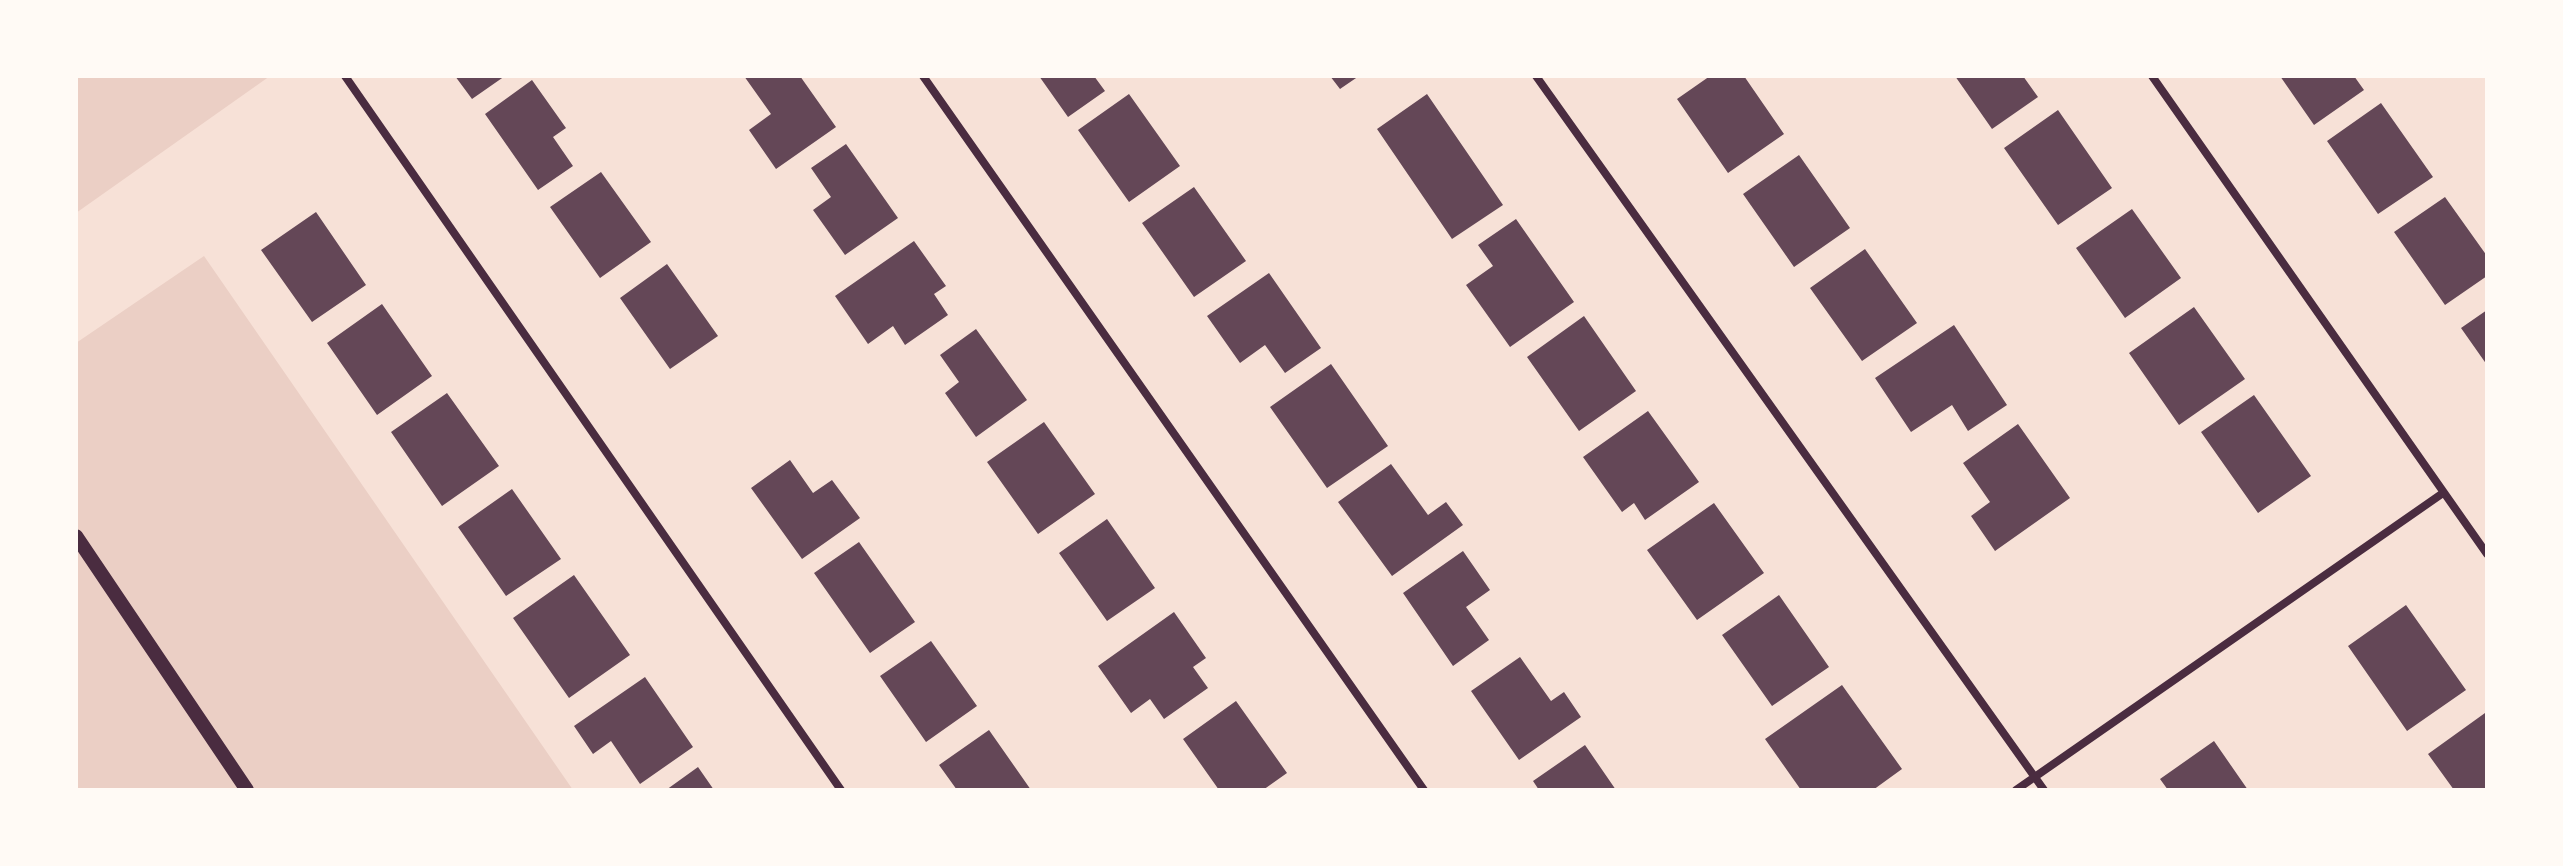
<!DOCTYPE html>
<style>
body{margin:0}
#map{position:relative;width:2563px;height:866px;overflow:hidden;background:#f7e1d7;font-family:"DejaVu Sans",sans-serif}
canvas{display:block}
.frame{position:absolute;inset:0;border:78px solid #fffaf5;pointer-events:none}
</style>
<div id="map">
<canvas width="2563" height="866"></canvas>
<div class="frame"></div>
</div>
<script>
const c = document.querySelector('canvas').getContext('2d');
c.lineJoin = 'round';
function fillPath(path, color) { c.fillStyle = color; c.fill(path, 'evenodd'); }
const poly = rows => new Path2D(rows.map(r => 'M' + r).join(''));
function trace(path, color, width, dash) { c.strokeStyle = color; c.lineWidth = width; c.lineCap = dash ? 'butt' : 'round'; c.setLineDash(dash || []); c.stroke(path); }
fillPath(poly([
 [76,76,270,76,76,213],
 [204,256,573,790,76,790,76,343]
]), '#ebcfc5');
fillPath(poly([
 [455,76,505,76,472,99],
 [744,76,800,76,836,127,776,169,749,130,771,114],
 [1039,76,1094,76,1105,91,1068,117],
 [1330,76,1359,76,1340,89],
 [1710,76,1744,76,1784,134,1728,173,1677,99],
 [1955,76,2023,76,2038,97,1992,129],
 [2280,76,2354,76,2364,90,2314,125],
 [532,80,566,128,553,137,573,166,538,190,485,114],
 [1129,94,1180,166,1129,202,1078,130],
 [1427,94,1503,205,1452,239,1377,129],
 [2381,103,2433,177,2378,214,2327,141],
 [2058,110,2112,188,2058,225,2004,148],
 [846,144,898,218,845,255,813,210,831,197,811,168],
 [1799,155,1850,228,1794,267,1743,194],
 [601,172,651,242,600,278,550,207],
 [1194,187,1246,261,1194,297,1142,223],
 [2445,197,2487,256,2487,276,2445,305,2394,232],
 [2132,209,2181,278,2125,318,2076,248],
 [316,212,366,285,312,322,261,250],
 [1516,219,1574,302,1510,347,1466,285,1493,266,1478,245],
 [914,241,946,286,934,294,948,315,905,345,893,326,868,344,835,296],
 [1865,249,1917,323,1862,361,1810,288],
 [667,264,718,336,670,369,620,298],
 [1269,273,1321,348,1285,373,1265,345,1240,363,1207,316],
 [382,304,432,376,377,415,327,343],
 [2194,307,2245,379,2179,425,2129,353],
 [2487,310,2487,365,2461,328],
 [1584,316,1636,391,1579,431,1527,357],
 [1954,325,2007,405,1968,431,1952,405,1911,432,1875,378],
 [976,329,1027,400,976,437,945,393,959,382,940,355],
 [1331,364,1388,446,1327,488,1270,407],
 [447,393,499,466,442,506,391,432],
 [2254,395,2311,476,2258,513,2201,432],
 [1648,411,1699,482,1645,520,1634,503,1622,512,1583,457],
 [1044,422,1095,494,1038,534,987,462],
 [2018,424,2070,498,1995,551,1971,516,1990,502,1963,463],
 [790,460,813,493,832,480,860,518,802,559,751,488],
 [1391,464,1428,515,1446,502,1463,525,1392,576,1338,502],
 [512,489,561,559,506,596,458,527],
 [1714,503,1764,573,1697,620,1647,550],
 [1107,519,1155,588,1107,621,1059,553],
 [859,542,915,622,870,653,814,573],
 [1463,551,1490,590,1466,607,1489,640,1453,666,1403,593],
 [574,575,630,655,569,698,513,618],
 [1779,595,1829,667,1772,706,1722,635],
 [2406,605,2466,690,2407,731,2348,646],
 [1174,612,1206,658,1193,667,1208,688,1164,719,1150,699,1131,713,1098,666],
 [931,641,977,706,926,742,880,676],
 [1520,657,1551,701,1564,692,1581,717,1519,760,1471,691],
 [645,677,693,747,640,784,611,741,593,754,574,726],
 [1842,685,1902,769,1873,790,1801,790,1765,739],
 [1236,701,1287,773,1263,790,1219,790,1183,739],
 [2485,713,2487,790,2454,790,2428,754],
 [989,730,1031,790,957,790,939,765],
 [2214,741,2248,790,2168,790,2160,779],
 [1585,745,1616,790,1539,790,1533,781],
 [698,767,714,790,666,790]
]), '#644757');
trace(poly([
 [345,76,841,790],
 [923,76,1424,790],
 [1536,76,2044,790],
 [2152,76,2487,554],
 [2016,790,2443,493]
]), '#4a2c40', 8);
trace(poly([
 [76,536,247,790]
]), '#4a2c40', 14);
</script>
